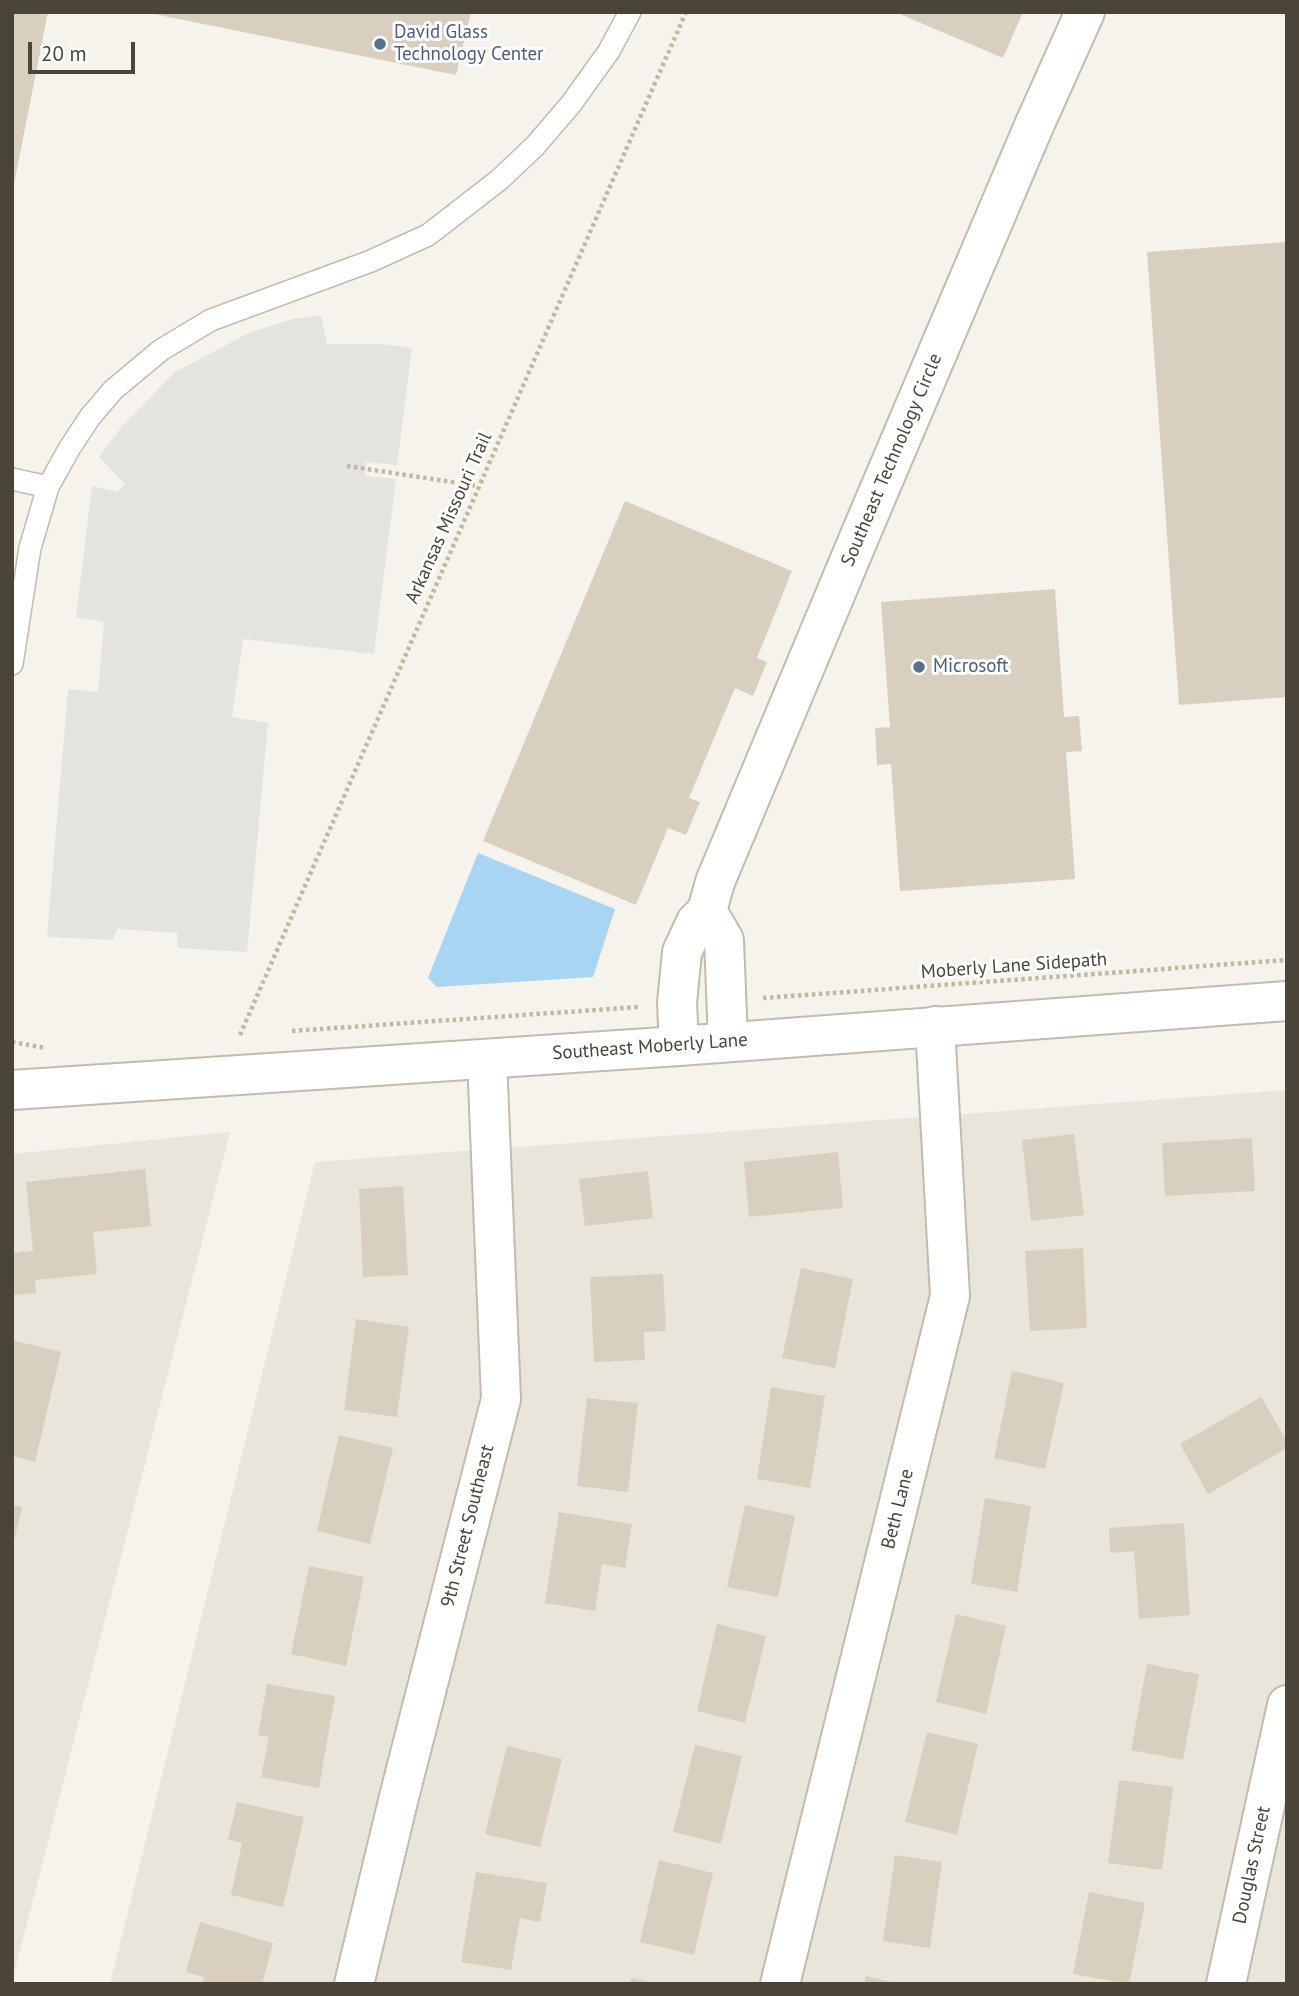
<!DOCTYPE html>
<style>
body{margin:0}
#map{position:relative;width:1299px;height:1996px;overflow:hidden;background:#f6f3ec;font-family:"PT Sans",sans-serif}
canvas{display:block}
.frame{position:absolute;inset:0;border:14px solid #4b4439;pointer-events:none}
.scale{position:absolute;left:28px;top:42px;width:107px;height:32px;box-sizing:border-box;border:4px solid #4b4439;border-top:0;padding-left:9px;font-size:21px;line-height:24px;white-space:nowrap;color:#4b4439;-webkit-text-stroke:5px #fff;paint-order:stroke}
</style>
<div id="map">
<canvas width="1299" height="1996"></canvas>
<div class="frame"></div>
<div class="scale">20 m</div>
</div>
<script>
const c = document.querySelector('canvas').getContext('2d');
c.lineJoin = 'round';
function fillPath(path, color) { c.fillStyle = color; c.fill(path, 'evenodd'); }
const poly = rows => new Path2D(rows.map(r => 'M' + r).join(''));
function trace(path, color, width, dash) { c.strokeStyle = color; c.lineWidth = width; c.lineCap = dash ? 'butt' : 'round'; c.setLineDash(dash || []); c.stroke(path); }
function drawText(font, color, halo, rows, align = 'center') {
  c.font = font + ' "PT Sans",sans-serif'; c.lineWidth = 6; c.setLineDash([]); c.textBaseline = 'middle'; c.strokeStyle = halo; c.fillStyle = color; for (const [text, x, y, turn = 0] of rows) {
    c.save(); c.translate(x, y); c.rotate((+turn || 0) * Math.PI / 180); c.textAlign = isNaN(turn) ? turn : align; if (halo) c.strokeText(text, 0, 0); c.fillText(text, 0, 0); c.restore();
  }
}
fillPath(poly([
 [1287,1090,1287,1984,110,1984,315,1162],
 [230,1132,12,1982,12,1154]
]), '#eae5da');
fillPath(poly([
 [321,315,327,344,382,344,412,348,397,465,366,462,365,476,396,479,374,654,243,639,232,717,268,723,247,952,178,948,177,933,117,929,113,940,47,937,68,689,98,692,104,622,76,617,92,486,117,492,125,484,99,457,123,425,175,372,251,332,293,319]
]), '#e5e3e0');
fillPath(poly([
 [478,853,615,909,593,977,437,987,428,978]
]), '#a9d4f2');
fillPath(poly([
 [12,12,48,12,13,189,12,189],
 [144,12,471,12,456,75],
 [895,12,1023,12,1003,58],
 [1287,242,1287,697,1179,705,1147,252],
 [625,501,792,571,757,658,767,662,753,696,735,688,689,798,700,802,686,835,668,828,636,905,483,841],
 [1055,589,1064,717,1079,716,1082,751,1066,752,1075,879,900,891,891,764,877,765,875,728,890,727,881,602],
 [1074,1134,1084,1215,1031,1221,1022,1140],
 [1252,1138,1255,1191,1165,1196,1162,1143],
 [838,1152,843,1208,749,1217,744,1162],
 [145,1169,151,1226,93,1232,97,1274,35,1280,36,1293,12,1295,12,1253,33,1251,26,1182],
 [648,1171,653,1218,585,1226,579,1179],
 [403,1186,408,1275,363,1277,359,1189],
 [1083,1248,1087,1328,1030,1331,1025,1251],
 [801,1268,853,1279,835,1368,782,1358],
 [663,1274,666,1331,644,1332,645,1360,594,1362,590,1277],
 [356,1319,409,1327,397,1417,344,1410],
 [12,1340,61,1352,35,1462,12,1456],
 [1012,1371,1064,1383,1045,1469,994,1458],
 [771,1387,825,1396,810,1488,757,1479],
 [1261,1397,1287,1441,1287,1448,1208,1494,1180,1444],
 [587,1398,638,1403,628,1492,577,1486],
 [339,1435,393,1448,370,1544,317,1531],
 [985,1498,1031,1506,1017,1592,971,1584],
 [12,1505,22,1507,13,1546,12,1546],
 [745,1505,795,1516,778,1597,727,1587],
 [559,1512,632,1524,625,1568,602,1564,595,1611,545,1603],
 [1184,1523,1190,1615,1139,1619,1134,1551,1110,1553,1109,1528],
 [309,1566,364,1577,346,1666,291,1654],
 [956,1614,1006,1626,986,1714,936,1702],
 [717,1624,766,1636,745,1723,697,1711],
 [1147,1664,1199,1674,1183,1760,1131,1750],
 [267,1684,335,1696,319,1788,261,1777,269,1737,258,1735],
 [927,1732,978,1744,957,1835,905,1822],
 [695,1745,742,1756,721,1844,673,1832],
 [507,1746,562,1759,540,1847,485,1834],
 [1119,1780,1173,1787,1162,1870,1108,1863],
 [237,1802,304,1817,283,1907,231,1895,242,1843,228,1840],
 [895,1855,942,1862,930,1948,883,1941],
 [659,1860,713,1873,694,1955,640,1942],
 [476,1872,547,1883,540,1922,520,1918,511,1970,461,1962],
 [1089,1892,1145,1903,1129,1984,1073,1974],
 [200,1922,273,1943,262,1984,202,1984,204,1977,186,1972],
 [866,1976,896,1983,896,1984,864,1984],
 [631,1978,654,1983,654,1984,630,1984]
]), '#d8cfc1');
const service = poly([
 [12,479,48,487],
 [12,664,30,548,48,487,69,449,90,417,113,390,161,350,211,320,371,261,428,235,499,180,535,146,571,104,609,51,630,12]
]);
const minor = poly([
 [707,911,724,940,728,1041],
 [679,1046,677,1003,682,952,696,922,707,911,715,882,861,533,1033,128,1085,12],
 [354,1984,399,1797,501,1399,487,1059],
 [780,1984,950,1296,935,1026],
 [1226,1984,1287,1705]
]);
const tertiary = poly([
 [12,1090,679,1046,1287,1001]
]);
trace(service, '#c2bbae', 24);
trace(minor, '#c2bbae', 42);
trace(tertiary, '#c2bbae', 42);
trace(poly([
 [347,466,478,486],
 [763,998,1287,960],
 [292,1031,639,1007],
 [240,1035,686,12],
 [12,1042,46,1048]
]), '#c4b79f', 4.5, [3.5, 3.5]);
trace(service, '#fff', 21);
trace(minor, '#fff', 38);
trace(tertiary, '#fff', 38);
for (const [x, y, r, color] of [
 [380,44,7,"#5c6f8a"],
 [919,667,7,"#5c6f8a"]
]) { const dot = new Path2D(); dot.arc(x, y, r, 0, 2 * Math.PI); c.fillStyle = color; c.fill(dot); trace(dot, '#fff', 2.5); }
drawText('19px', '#4e5e75', '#fff', [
 ["David Glass",394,33],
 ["Technology Center",394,55],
 ["Microsoft",933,667]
], 'left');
drawText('19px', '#4b4439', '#fff', [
 ["Southeast Technology Circle",892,460,-67],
 ["Arkansas Missouri Trail",449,518,-66],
 ["Moberly Lane Sidepath",1014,966,-4],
 ["Southeast Moberly Lane",650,1047,-4],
 ["Beth Lane",898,1509,-76],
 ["9th Street Southeast",468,1526,-76],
 ["Douglas Street",1252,1865,-78]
]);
</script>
